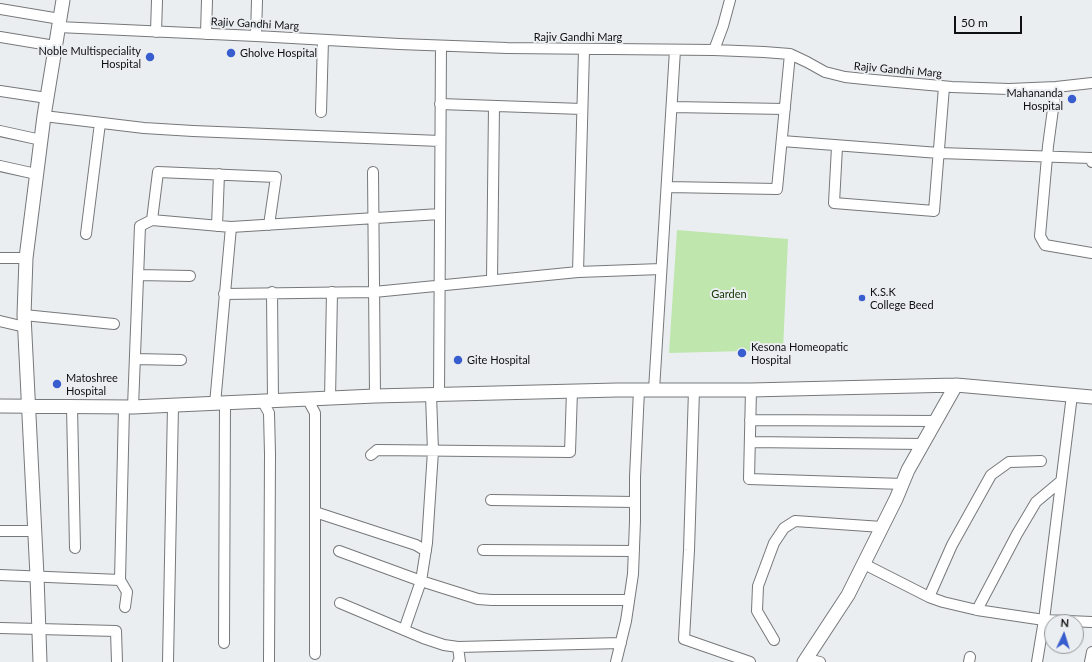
<!DOCTYPE html>
<style>
body{margin:0}
#map{position:relative;width:1092px;height:662px;overflow:hidden;background:#ebeef0;font-family:Lato,sans-serif}
canvas{display:block}
.north{position:absolute;left:1044px;top:614px;width:40px;height:40px;box-sizing:border-box;background:#ebeef0;border:1px solid #939597;border-radius:50%;rotate:4deg;font-size:11px;font-weight:700;line-height:16px;text-align:center;color:#0f1011}
.north::after{content:'';display:block;margin:auto;width:14px;height:18px;background:#375dce;clip-path:polygon(50% 0,100% 100%,50% 72%,0 100%)}
.scale{position:absolute;left:954px;top:16px;width:68px;height:18px;box-sizing:border-box;border:2px solid #0f1011;border-top:0;padding-left:5px;font-size:12px;line-height:14px;white-space:nowrap;color:#0f1011;-webkit-text-stroke:3px #ebeef0;paint-order:stroke}
</style>
<div id="map">
<canvas width="1092" height="662"></canvas>
<div class="north">N</div>
<div class="scale">50 m</div>
</div>
<script>
const c = document.querySelector('canvas').getContext('2d');
c.lineJoin = 'round';
function fillPath(path, color) { c.fillStyle = color; c.fill(path, 'evenodd'); }
const poly = rows => new Path2D(rows.map(r => 'M' + r).join(''));
function trace(path, color, width, dash) { c.strokeStyle = color; c.lineWidth = width; c.lineCap = dash ? 'butt' : 'round'; c.setLineDash(dash || []); c.stroke(path); }
function drawText(font, color, halo, rows, align = 'center') {
  c.font = font + ' Lato,sans-serif'; c.lineWidth = 4; c.setLineDash([]); c.textBaseline = 'middle'; c.strokeStyle = halo; c.fillStyle = color; for (const [text, x, y, turn = 0] of rows) {
    c.save(); c.translate(x, y); c.rotate((+turn || 0) * Math.PI / 180); c.textAlign = isNaN(turn) ? turn : align; if (halo) c.strokeText(text, 0, 0); c.fillText(text, 0, 0); c.restore();
  }
}
fillPath(poly([
 [677,230,788,239,783,350,669,353]
]), '#bee6ad');
const minor = poly([
 [0,9,60,19],
 [58,27,256,36,399,44,507,48,714,50,764,52,790,54,807,62,825,72,845,77,874,80,952,87,1009,89,1056,87,1092,83],
 [156,32,157,0],
 [206,34,207,0],
 [256,36,257,0],
 [0,37,55,46],
 [714,50,723,26,730,0],
 [1056,87,1048,146,1040,236,1045,245,1092,253],
 [0,91,47,98],
 [440,104,582,109],
 [672,107,785,109],
 [321,112,323,40],
 [44,116,144,128,193,131,440,141],
 [0,131,41,140],
 [782,141,939,153,1091,158,1092,162],
 [837,147,834,203,934,211,944,87],
 [0,166,36,174],
 [373,172,375,396],
 [667,187,777,189,790,54],
 [152,220,158,172,276,177,269,225],
 [217,226,219,174],
 [86,234,100,123],
 [0,258,26,258],
 [578,272,584,50],
 [138,275,190,276],
 [492,280,494,106],
 [272,292,273,401],
 [224,294,374,292,578,272,661,269],
 [24,315,114,324],
 [0,321,25,327],
 [135,359,181,360],
 [654,390,675,50],
 [694,390,689,550,684,639,750,662],
 [751,390,749,479,903,484],
 [439,395,441,46],
 [330,399,332,292],
 [308,400,315,413,315,654],
 [263,402,269,413,270,454,269,662],
 [215,404,231,227],
 [72,407,75,548],
 [133,407,140,226,152,220,231,227,440,214],
 [750,420,936,421],
 [750,442,922,444],
 [371,455,377,450,570,452,572,391],
 [491,500,635,502],
 [315,512,416,545,426,551],
 [0,531,35,531],
 [483,550,634,551],
 [339,551,421,581,478,599,492,600,629,600],
 [864,564,929,597,943,602,977,610,1044,620,1092,622],
 [0,575,120,580,124,407],
 [120,580,127,592,125,607],
 [929,597,952,545,991,475,1009,462,1041,461],
 [340,603,423,638,444,645,458,647,621,643],
 [977,610,1017,534,1036,502,1061,481],
 [0,628,116,631,117,662],
 [404,630,421,581,427,543,433,451,431,395],
 [774,640,757,611,758,586,774,543,784,528,795,521,882,527],
 [224,643,225,403],
 [458,647,460,662,458,662],
 [806,659,820,662],
 [168,662,173,406],
 [616,662,626,621,633,574,635,521,635,477,639,390],
 [969,662,970,657],
 [1037,662,1044,620,1072,395],
 [1090,662,1092,652]
]);
const tertiary = poly([
 [0,406,133,407,375,396,617,390,751,390,956,385],
 [40,662,37,576,24,315,26,258,44,116,63,0],
 [804,662,848,595,896,499,908,470,956,385,1092,397]
]);
trace(minor, '#76787a', 12);
trace(tertiary, '#76787a', 15);
trace(minor, '#fff', 10);
trace(tertiary, '#fff', 13);
for (const [x, y, r, color] of [
 [231,53,5,"#375dce"],
 [150,57,5,"#375dce"],
 [1072,99,5,"#375dce"],
 [862,298,4,"#375dce"],
 [742,353,5,"#375dce"],
 [458,360,5,"#375dce"],
 [57,384,5,"#375dce"]
]) { const dot = new Path2D(); dot.arc(x, y, r, 0, 2 * Math.PI); c.fillStyle = color; c.fill(dot); trace(dot, '#ebeef0', 1.5); }
drawText('11px', '#0f1011', '#ebeef0', [
 ["Rajiv Gandhi Marg",255,24,3],
 ["Rajiv Gandhi Marg",578,37],
 ["Rajiv Gandhi Marg",898,70,5]
]);
drawText('11px', '#0f1011', '#ebeef0', [
 ["Noble Multispeciality",141,51,"right"],
 ["Hospital",141,64,"right"],
 ["Gholve Hospital",240,53],
 ["Mahananda",1063,93,"right"],
 ["Hospital",1063,106,"right"],
 ["K.S.K",870,292],
 ["College Beed",870,305],
 ["Kesona Homeopatic",751,347],
 ["Hospital",751,360],
 ["Gite Hospital",467,360],
 ["Matoshree",66,378],
 ["Hospital",66,391]
], 'left');
drawText('11px', '#123400', '#ebeef0', [
 ["Garden",729,294]
]);
</script>
